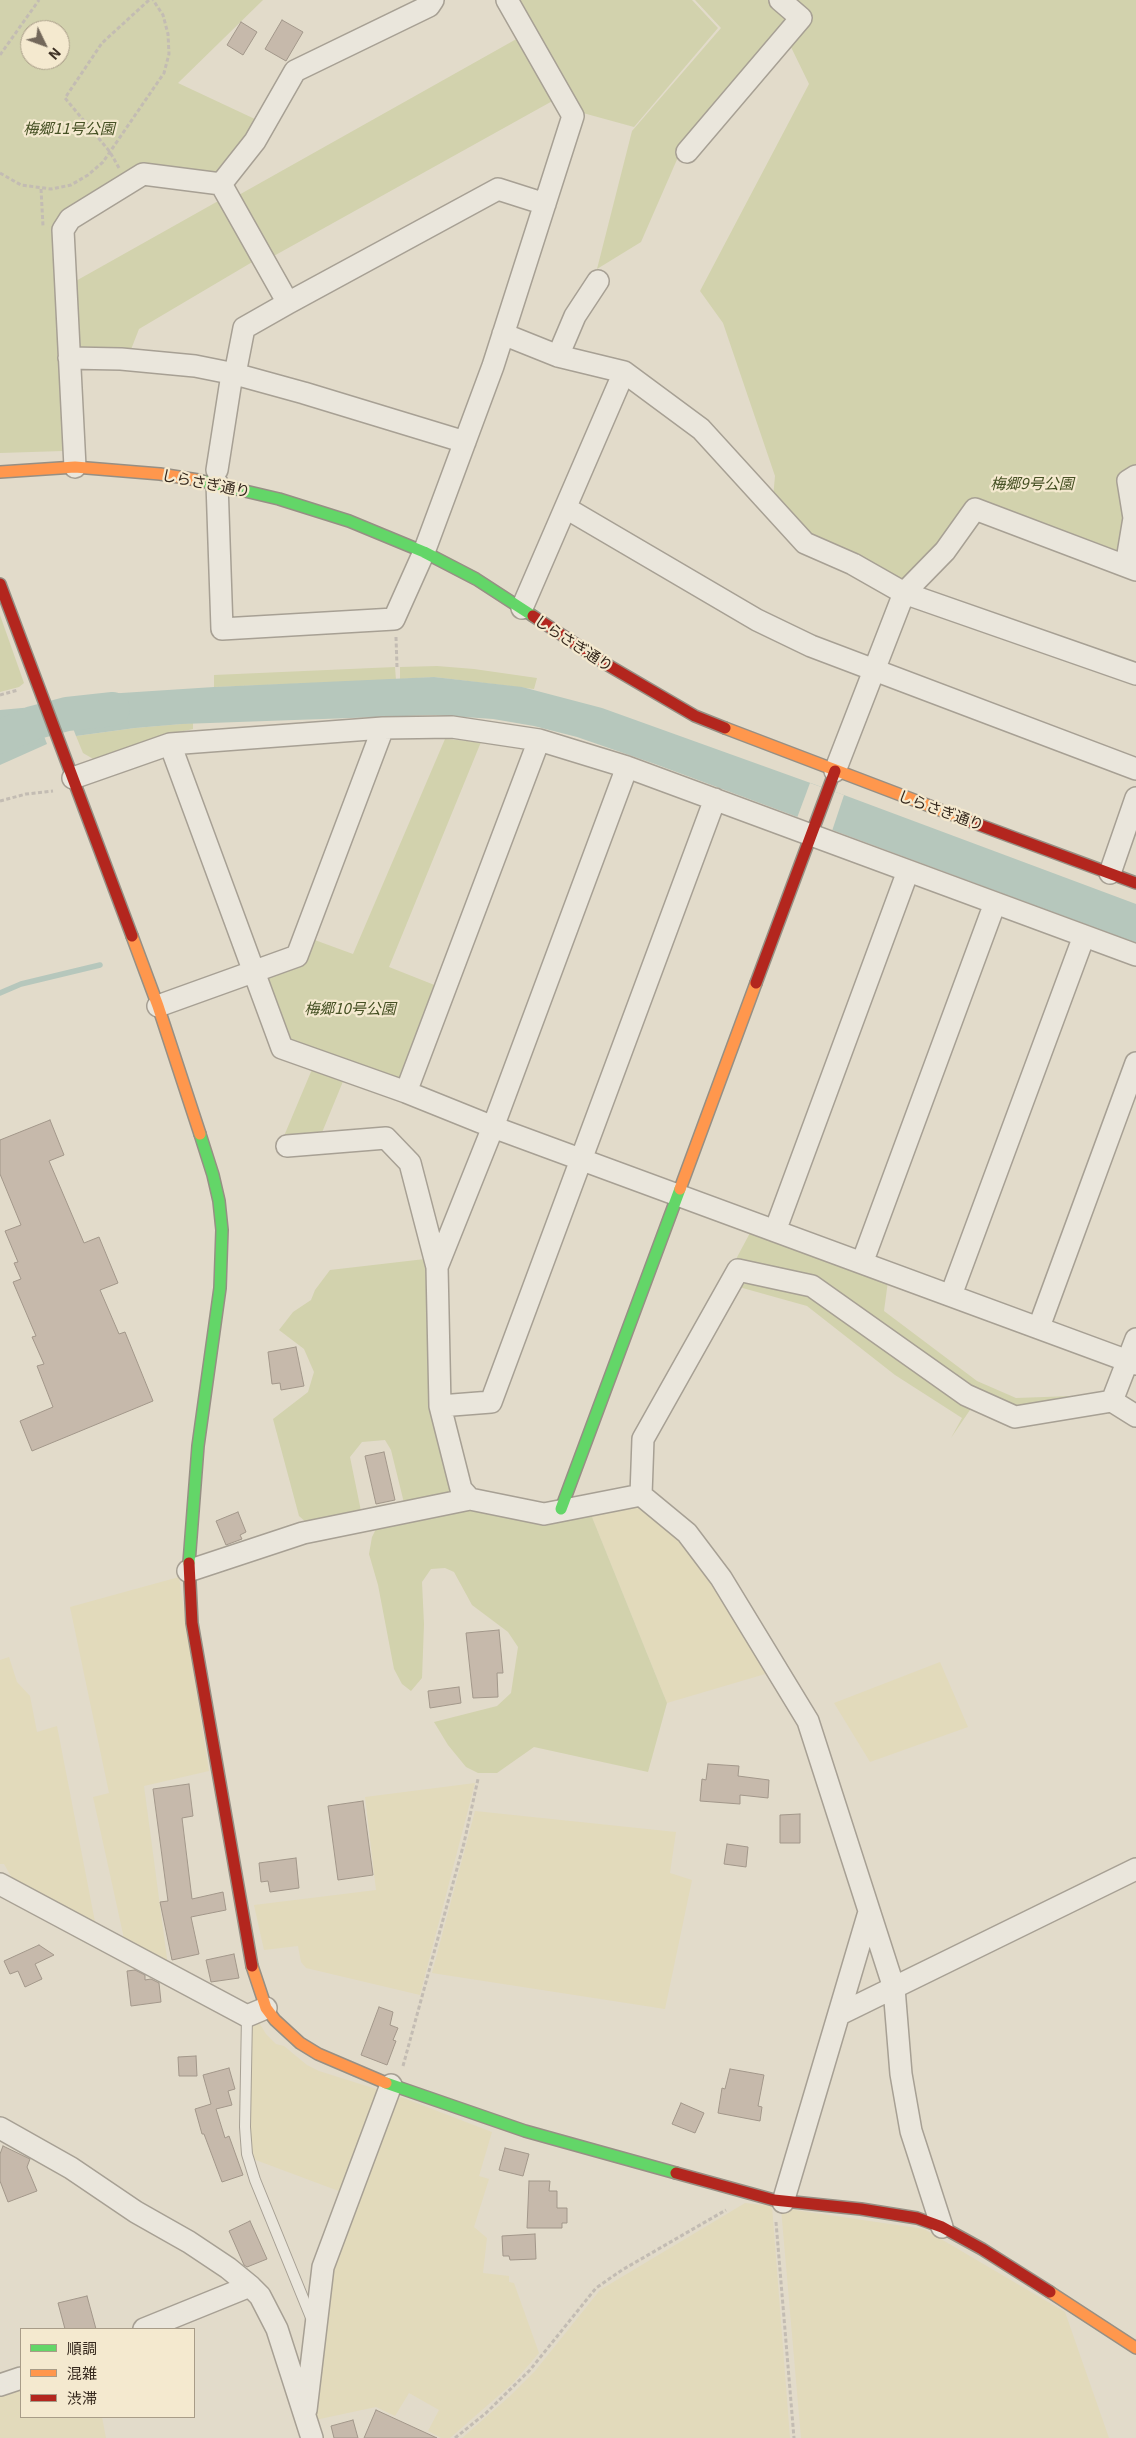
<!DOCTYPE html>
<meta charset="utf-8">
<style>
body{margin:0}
#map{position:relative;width:1136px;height:2438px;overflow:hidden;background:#e2dbca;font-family:Georgia,"Noto Sans JP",serif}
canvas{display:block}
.legend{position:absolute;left:20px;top:2328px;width:175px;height:90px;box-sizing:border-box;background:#f4e9cf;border:1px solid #a89c88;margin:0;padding:6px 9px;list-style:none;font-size:15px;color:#35281d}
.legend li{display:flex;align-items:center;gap:10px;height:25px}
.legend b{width:25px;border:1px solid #a89c88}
.north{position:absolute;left:20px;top:20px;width:50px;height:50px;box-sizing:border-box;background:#f4e9cf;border:1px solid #a89c88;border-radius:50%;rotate:132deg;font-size:14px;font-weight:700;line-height:20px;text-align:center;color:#35281d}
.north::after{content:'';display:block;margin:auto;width:18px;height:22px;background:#72675a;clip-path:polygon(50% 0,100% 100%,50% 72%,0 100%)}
</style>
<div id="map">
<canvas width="1136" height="2438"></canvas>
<ul class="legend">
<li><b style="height:6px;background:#63d668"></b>順調</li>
<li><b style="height:6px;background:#ff974d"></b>混雑</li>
<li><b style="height:6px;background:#b3261e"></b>渋滞</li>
</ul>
<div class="north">N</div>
</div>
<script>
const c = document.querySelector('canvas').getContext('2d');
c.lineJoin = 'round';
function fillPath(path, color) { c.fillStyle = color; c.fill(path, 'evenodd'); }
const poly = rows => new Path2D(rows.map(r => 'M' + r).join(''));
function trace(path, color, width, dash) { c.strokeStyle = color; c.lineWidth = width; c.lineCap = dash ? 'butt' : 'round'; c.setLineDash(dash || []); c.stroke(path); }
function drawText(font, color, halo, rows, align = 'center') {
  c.font = font + ' Georgia,"Noto Sans JP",serif'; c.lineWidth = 4.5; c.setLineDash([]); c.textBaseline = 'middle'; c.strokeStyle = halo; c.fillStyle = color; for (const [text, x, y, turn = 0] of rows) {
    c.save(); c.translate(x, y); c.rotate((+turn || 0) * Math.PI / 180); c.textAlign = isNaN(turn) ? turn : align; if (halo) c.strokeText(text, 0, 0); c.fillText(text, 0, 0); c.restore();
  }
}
fillPath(poly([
 [646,1505,690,1545,772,1672,667,1703,590,1512],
 [179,1577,209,1771,144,1786,168,1966,125,1943,93,1797,109,1793,70,1607],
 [9,1657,17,1682,30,1696,37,1732,57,1726,96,1927,16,1885,4,1864,0,1864,0,1660],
 [940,1662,968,1727,870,1762,834,1703],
 [475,1783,420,1995,306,1968,301,1962,298,1946,264,1950,254,1905,376,1890,365,1797],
 [475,1811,676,1832,670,1873,692,1880,665,2009,432,1973],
 [255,2016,266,2034,276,2044,284,2046,307,2065,319,2071,376,2089,379,2096,344,2193,253,2159,250,2127,250,2018],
 [401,2097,492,2132,479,2176,489,2179,474,2227,487,2238,483,2273,509,2276,509,2282,514,2283,539,2353,513,2383,450,2438,441,2438,428,2431,439,2410,409,2393,395,2416,376,2407,315,2420,322,2332,331,2268,391,2101],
 [745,2203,772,2206,790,2438,462,2438,510,2396,535,2371,600,2290],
 [781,2208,924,2229,1065,2312,1109,2438,801,2438],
 [21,2383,21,2417,102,2417,106,2438,0,2438,0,2390]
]), '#e2dabb');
fillPath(poly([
 [0,0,263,0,178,83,257,120,249,134,218,172,140,164,64,212,66,448,63,451,0,453],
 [30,30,60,30,60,60,30,60],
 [519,0,692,0,718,28,634,127,583,113],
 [695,0,769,0,787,15,787,23,682,148,641,242,597,269,632,131,721,28],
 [795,0,1136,0,1136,471,1125,522,1122,549,1115,553,974,501,944,543,905,580,896,582,813,537,773,498,775,476,723,323,700,291,809,84,789,43,813,17],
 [520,37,556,99,272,257,237,196],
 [220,200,254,261,139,329,130,352,84,350,78,345,74,282],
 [0,615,24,683,19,687,0,692],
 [437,666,474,669,537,678,534,689,434,677,400,679,400,667],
 [395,667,396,680,214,687,214,675],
 [193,723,193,729,161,736,95,760,83,753,76,736,135,728],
 [445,739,481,742,389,967,437,986,403,1076,395,1080,289,1040,266,981,270,973,312,939,353,954],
 [313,1067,344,1079,321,1135,284,1136],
 [751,1231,888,1281,884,1311,977,1381,1016,1398,1100,1395,1015,1408,973,1389,814,1277,735,1261],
 [425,1259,429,1281,431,1414,446,1475,455,1497,405,1507,391,1450,385,1440,362,1442,350,1457,362,1516,307,1523,299,1516,273,1419,308,1392,314,1372,304,1349,279,1330,293,1312,311,1300,315,1290,330,1270],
 [749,1281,807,1293,972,1407,951,1438,962,1418,895,1375,807,1306,739,1287],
 [464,1506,590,1512,667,1703,648,1772,534,1747,497,1773,478,1773,466,1767,448,1745,434,1722,497,1706,511,1693,518,1647,508,1632,472,1605,454,1572,445,1568,431,1569,422,1582,424,1624,422,1678,411,1691,402,1684,394,1669,378,1585,369,1554,372,1537,378,1525]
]), '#d2d2ad');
fillPath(poly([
 [434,677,522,687,602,708,844,795,1136,904,1136,943,655,764,577,737,534,726,493,719,435,715,182,724,135,728,76,736,62,700,106,694,214,687],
 [33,707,47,744,0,765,0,710]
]), '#b6c7bc');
fillPath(poly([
 [810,783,844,795,832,831,797,818]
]), '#e2dbca');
trace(poly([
 [0,993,21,984,100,965]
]), '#b6c7bc', 5.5);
trace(poly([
 [0,737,33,723,67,714,113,709]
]), '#b6c7bc', 34);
const building = poly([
 [282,20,303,32,286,61,265,49,282,20],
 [241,22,257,32,243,55,227,45,241,22],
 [50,1120,64,1155,49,1161,84,1243,99,1237,118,1283,100,1290,119,1334,125,1332,153,1401,32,1451,20,1421,53,1407,37,1366,44,1364,32,1337,36,1336,13,1282,21,1279,14,1263,18,1262,5,1231,21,1225,0,1174,0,1140,50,1120],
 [296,1347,304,1386,281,1390,280,1383,272,1384,268,1352,296,1347],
 [384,1452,395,1500,376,1504,365,1456,384,1452],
 [238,1512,246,1532,240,1535,242,1539,226,1545,216,1521,238,1512],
 [499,1630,503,1673,497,1673,498,1697,473,1698,466,1633,499,1630],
 [459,1687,461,1703,430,1708,428,1691,459,1687],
 [708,1764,739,1766,738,1776,769,1780,768,1798,740,1795,740,1804,700,1801,702,1779,706,1780,708,1764],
 [189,1784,193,1816,182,1818,192,1899,223,1892,226,1910,191,1917,199,1954,172,1960,160,1902,168,1901,153,1789,189,1784],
 [363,1801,373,1875,338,1880,328,1806,363,1801],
 [800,1814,800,1843,780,1843,780,1815,800,1814],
 [727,1844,748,1847,746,1867,724,1864,727,1844],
 [296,1858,299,1888,270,1892,268,1881,261,1882,259,1863,296,1858],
 [39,1945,54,1955,35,1964,42,1979,25,1987,18,1971,10,1974,4,1961,39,1945],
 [234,1954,239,1978,211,1982,206,1960,234,1954],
 [135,1970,145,1975,145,1980,151,1979,159,1983,161,2002,131,2006,127,1971,135,1970],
 [379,2007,393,2012,390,2025,398,2028,393,2040,396,2041,387,2065,361,2055,379,2007],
 [196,2056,197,2076,179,2076,178,2057,196,2056],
 [229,2068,235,2089,228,2091,232,2105,216,2109,225,2138,229,2136,243,2175,222,2182,204,2134,202,2134,195,2109,211,2104,203,2075,229,2068],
 [730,2069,764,2075,758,2106,762,2107,760,2121,718,2113,722,2088,725,2089,730,2069],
 [681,2103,704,2113,695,2133,672,2124,681,2103],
 [3,2146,30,2159,27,2167,37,2191,8,2202,0,2181,0,2154,3,2146],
 [505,2148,529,2154,523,2176,499,2170,505,2148],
 [529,2181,550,2181,549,2191,557,2191,557,2208,567,2208,567,2223,562,2223,562,2228,527,2228,529,2181],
 [250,2221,267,2259,247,2267,244,2265,229,2231,250,2221],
 [535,2234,536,2259,510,2260,509,2256,503,2256,502,2236,535,2234],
 [87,2296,96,2329,65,2329,58,2303,87,2296],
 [376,2410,437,2438,364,2438,376,2410],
 [353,2420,358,2438,334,2438,331,2426,353,2420]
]);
fillPath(building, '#c6b9ab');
trace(building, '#a2978a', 1);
const lane = poly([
 [247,2016,245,2127,247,2154,255,2180,312,2320]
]);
const street = poly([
 [687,152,801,18,780,0],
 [288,303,221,184,255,141,295,71,429,6,433,0],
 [503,334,558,356,624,372,701,429,805,543,853,564,904,593,1136,674],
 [558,356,575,316,598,281],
 [69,358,121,359,195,366,235,374,304,393,465,442],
 [235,374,244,328,288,303,498,189,545,204],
 [75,467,63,230,70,219,143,174,221,184],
 [217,470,232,374],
 [217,483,222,629,394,619,424,552,493,366,573,116,507,0],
 [566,508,757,620,811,646,1136,769],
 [1126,566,1134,518,1128,481,1136,476],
 [522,608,624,372],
 [170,744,282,1048,406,1092,493,1127,1136,1364],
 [835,771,904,593,945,551,975,509,1136,570],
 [73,778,170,744,383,728,452,727,539,740,627,767,1136,955],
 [1110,873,1136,798],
 [158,1006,297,956,383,728],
 [406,1092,539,740],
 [287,1146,386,1138,410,1163,437,1267],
 [775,1231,908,871],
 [862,1263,995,903],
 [951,1295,1084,936],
 [1039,1327,1136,1063],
 [1112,1401,1136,1339],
 [440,1406,491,1402,715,799],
 [641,1495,643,1439,738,1270,812,1286,966,1395,1015,1417,1112,1401,1136,1416],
 [470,1499,461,1489,440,1406,437,1267,493,1127,627,767],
 [188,1571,303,1533,470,1499,544,1514,641,1495,687,1533,721,1578,808,1721,894,1988,901,2074,911,2131,942,2227],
 [0,1884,247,2016,266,2008],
 [840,2014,1136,1869],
 [0,2128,71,2168,136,2212,189,2242,228,2268,250,2286,260,2296,277,2329,312,2438],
 [783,2202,869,1912],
 [144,2329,250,2286],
 [0,2385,21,2378],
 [306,2410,323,2267,391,2085]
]);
const fast = poly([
 [198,480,279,499,349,521,424,552,476,579,533,616],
 [561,1509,680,1189],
 [189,1563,198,1446,220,1288,222,1230,219,1201,213,1175,200,1134],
 [386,2083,525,2131,676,2173]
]);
const slow = poly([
 [0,472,75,467,160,474,198,480],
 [725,728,969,821],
 [132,936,158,1006,200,1134],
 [680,1189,756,983],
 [252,1966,266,2008,275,2020,300,2043,318,2054,386,2083],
 [1050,2292,1136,2348]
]);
const jam = poly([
 [0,584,132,936],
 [533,616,606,664,695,716,725,728],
 [969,821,1136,883],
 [756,983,835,771],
 [189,1563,192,1623,252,1966],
 [676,2173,774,2200,861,2209,917,2218,942,2227,982,2249,1050,2292]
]);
trace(lane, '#a7a094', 12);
trace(street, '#a7a094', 24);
trace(fast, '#968f84', 14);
trace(slow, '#968f84', 14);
trace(jam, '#968f84', 14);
trace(poly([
 [0,55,39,0],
 [119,168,110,152,65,98,102,43,149,0],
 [0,173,21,185,51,189,71,185,88,175,103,162,164,73,169,54,168,34,163,15,153,0],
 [41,189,43,226],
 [396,637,397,667],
 [0,695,18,690],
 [0,801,26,794,53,791],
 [403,2066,464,1843,478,1779],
 [776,2222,794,2438],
 [455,2438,486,2413,530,2370,596,2288,622,2270,726,2210]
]), '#c3bcb3', 3, [4, 2.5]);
trace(lane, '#eae6dc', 10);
trace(street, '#eae6dc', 21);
trace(fast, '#63d668', 11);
trace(slow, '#ff974d', 11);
trace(jam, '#b3261e', 11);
drawText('italic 15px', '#465124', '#f4e9cf', [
 ["梅郷11号公園",69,128],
 ["梅郷9号公園",1032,483],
 ["梅郷10号公園",350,1008]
]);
drawText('15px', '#35281d', '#f4e9cf', [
 ["しらさぎ通り",206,483,11],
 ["しらさぎ通り",574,643,33],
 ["しらさぎ通り",941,810,20]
]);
</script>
